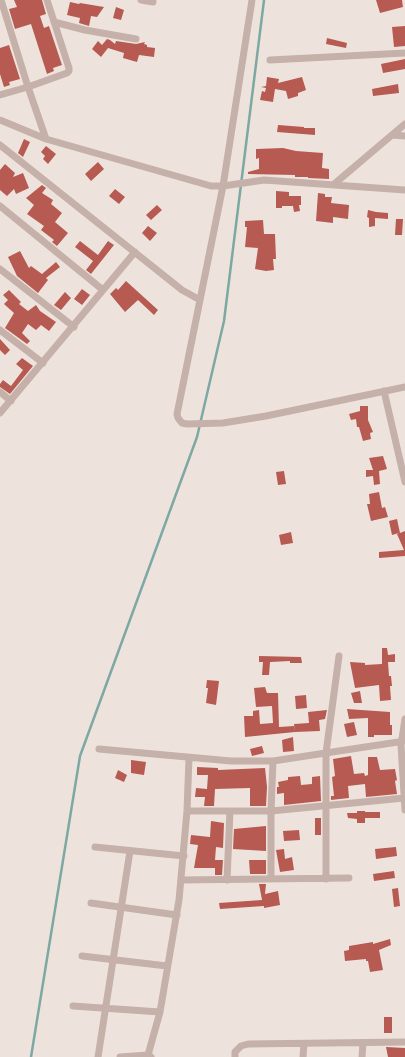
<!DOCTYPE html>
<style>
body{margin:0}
canvas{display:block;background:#eee3dc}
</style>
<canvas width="405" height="1057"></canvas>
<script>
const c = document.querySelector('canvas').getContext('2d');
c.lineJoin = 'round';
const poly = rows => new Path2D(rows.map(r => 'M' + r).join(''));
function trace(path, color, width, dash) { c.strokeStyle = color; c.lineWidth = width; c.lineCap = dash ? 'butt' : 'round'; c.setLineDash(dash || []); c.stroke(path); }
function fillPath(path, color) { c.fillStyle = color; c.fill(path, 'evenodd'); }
trace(poly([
 [31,1057,80,756,197,437,224,321,264,0]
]), '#7ea8a3', 2.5);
fillPath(poly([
 [14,0,42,0,46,14,40,16,44,28,49,26,62,65,53,68,54,71,47,74,31,24,15,29,9,9,17,7],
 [376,0,402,0,403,7,380,13],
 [70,2,79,4,80,3,104,7,97,17,91,16,89,26,79,23,80,18,67,15],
 [116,7,124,10,121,20,113,18],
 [405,26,405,46,394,47,392,27],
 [327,38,347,43,346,48,326,44],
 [107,39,110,40,115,44,116,41,136,44,145,42,144,44,147,45,147,47,155,48,154,57,139,55,137,62,123,58,124,53,108,48,101,57,92,49,98,41,102,45],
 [9,45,20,79,9,82,10,85,4,87,0,74,0,48],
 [405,59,405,69,383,73,381,64],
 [267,77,279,79,278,83,302,77,306,90,298,93,298,96,288,99,286,91,275,89,273,102,260,100,262,91,265,92,266,88,261,87,266,86],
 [398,84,399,93,373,96,372,89],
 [278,125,304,127,304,128,315,128,315,135,277,132],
 [24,139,30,142,23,157,18,153],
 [46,146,56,154,48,164,43,159,45,156,41,152],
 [283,148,296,151,323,153,322,168,329,169,329,179,308,178,308,177,295,177,295,175,248,174,248,172,259,169,259,158,256,159,256,149],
 [98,162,104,169,91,181,85,174],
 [5,164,15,173,13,177,23,173,29,188,16,194,14,189,7,196,0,190,0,170],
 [42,185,46,188,42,193,53,200,51,204,62,213,55,222,68,233,57,246,52,242,54,240,41,230,44,226,27,214,34,205,26,198],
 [115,189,125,197,119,204,109,196],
 [276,191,289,192,289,196,301,196,301,205,299,205,300,211,294,212,293,206,282,206,282,208,276,208],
 [318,193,325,194,325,197,332,197,331,203,349,205,348,219,333,217,333,223,316,221],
 [157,205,162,210,151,220,146,215],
 [368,210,376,212,388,213,388,219,375,218,375,226,369,227,369,218,367,217],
 [396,219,403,219,402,235,395,235],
 [263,220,264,234,275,234,276,259,273,259,274,270,266,271,255,269,258,248,245,247,247,227,245,227,245,221],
 [148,226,157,233,150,241,142,233],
 [80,241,98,255,108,241,114,245,91,274,86,270,93,261,75,247],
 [20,251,29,268,31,266,42,274,56,262,60,267,46,278,48,280,38,293,17,276,8,257],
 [126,281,158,310,154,315,138,300,125,312,110,294,116,288,118,290],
 [82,289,90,295,82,305,74,299],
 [9,290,21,302,19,304,28,311,36,305,40,311,56,322,49,331,41,325,36,330,28,324,22,333,30,341,27,344,5,328,14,313,4,304,8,300,3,295],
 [65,292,71,298,61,310,54,305],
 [0,339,10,350,5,355,0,350],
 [22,358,33,366,10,394,0,387,0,384,3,380,11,386,23,370,16,364],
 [360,406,368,406,368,420,373,432,370,433,371,439,363,441,359,427,357,427,356,419,351,420,349,414,360,411],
 [383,456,387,469,379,471,380,484,374,485,373,476,366,477,366,470,373,470,369,458],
 [284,471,286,484,278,485,276,472],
 [379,492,382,508,385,507,388,517,371,521,367,504,370,504,369,494],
 [397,519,400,533,405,531,405,556,379,558,379,552,404,550,397,534,399,533,392,535,389,521],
 [291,532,293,543,281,545,279,535],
 [382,648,387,648,388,655,395,654,395,662,388,662,389,676,391,676,392,686,390,686,391,700,380,701,379,685,355,688,350,662,365,663,365,665,382,664],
 [259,656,301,657,302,663,290,663,290,661,270,662,269,675,262,675,263,662,259,662],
 [207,680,219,681,216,705,206,703,208,688,206,688],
 [265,687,267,693,278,693,279,727,294,726,295,732,245,737,244,716,253,716,253,711,259,710,260,724,273,723,272,706,256,707,254,688],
 [360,691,362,703,354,703,351,693],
 [306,695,307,708,296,709,295,696],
 [347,709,390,712,390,725,392,725,392,735,374,735,374,737,368,737,368,718,349,719],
 [327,710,325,719,319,720,320,731,295,732,294,724,309,723,308,712],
 [354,722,357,735,347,737,344,724],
 [293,737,294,751,283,752,282,740],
 [262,746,264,753,252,756,250,749],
 [351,756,354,774,364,773,365,776,368,775,368,757,377,757,380,770,395,769,397,780,395,781,397,794,366,797,365,784,348,786,349,798,331,800,331,796,334,796,332,777,335,776,333,759],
 [131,760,146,762,144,775,131,773],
 [197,767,218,768,218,770,265,768,267,787,266,806,250,806,250,788,215,789,214,806,204,806,205,797,195,797,196,788,207,789,208,775,197,775],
 [118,770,127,775,124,782,115,778],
 [300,776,301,785,312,784,312,777,320,776,321,801,284,805,284,793,277,794,277,787,279,787,278,782,288,780,288,777],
 [357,811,365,811,365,812,380,812,380,818,365,818,365,823,357,823,357,819,348,818,347,813,357,813],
 [315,818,321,818,321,835,315,835],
 [211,821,224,823,223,848,216,847,215,860,223,860,222,875,215,875,215,868,194,868,198,845,190,844,191,835,210,837],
 [266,826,266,851,233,849,234,829],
 [299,830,300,840,284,841,283,831],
 [396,847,397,856,376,859,375,849],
 [284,849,285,859,292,857,294,870,280,872,276,850],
 [249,860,266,860,266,874,250,874],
 [394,871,395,878,374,881,373,874],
 [259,884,266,884,265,894,278,891,280,905,264,908,264,906,220,909,219,903,262,900],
 [398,888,400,906,394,907,392,889],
 [390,939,391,945,379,950,383,970,370,972,368,961,366,961,366,959,345,961,344,951,349,950,349,946,373,942,373,944],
 [384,1017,392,1017,392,1033,384,1033],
 [386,1047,405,1048,405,1057,388,1057]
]), '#b65a52');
trace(poly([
 [1,0,28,87,46,139],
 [141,0,153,2],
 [252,0,223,186,177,414,178,418,182,423,187,424,223,423,266,416,405,387],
 [54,22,85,30,136,39],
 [270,60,405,53],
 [0,95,28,87,67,73,69,71,69,68,47,0],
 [0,120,46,139,211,186,223,186,264,180,405,190],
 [392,135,405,136],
 [0,145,182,290,200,300],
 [333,185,405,124],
 [0,206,103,290],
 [0,269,74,327],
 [0,330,43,363],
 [384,391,405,482],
 [0,392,11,401],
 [0,413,135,252],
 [405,719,401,745,405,810],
 [99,749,231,761,273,761,405,741],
 [187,811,271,811,404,798],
 [95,847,184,856],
 [271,879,271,811,273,761],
 [326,879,326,753,339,656],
 [181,880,349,878],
 [227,880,230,811],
 [91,903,177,915],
 [82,956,167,966],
 [73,1006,160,1012],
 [148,1055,160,1012,179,900,187,811,189,758],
 [98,1057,130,851],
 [120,1057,148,1055,151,1057],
 [235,1057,235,1052,241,1046,248,1044,405,1042],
 [303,1057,304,1044],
 [362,1057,363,1043]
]), '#c5b1a9', 7);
</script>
